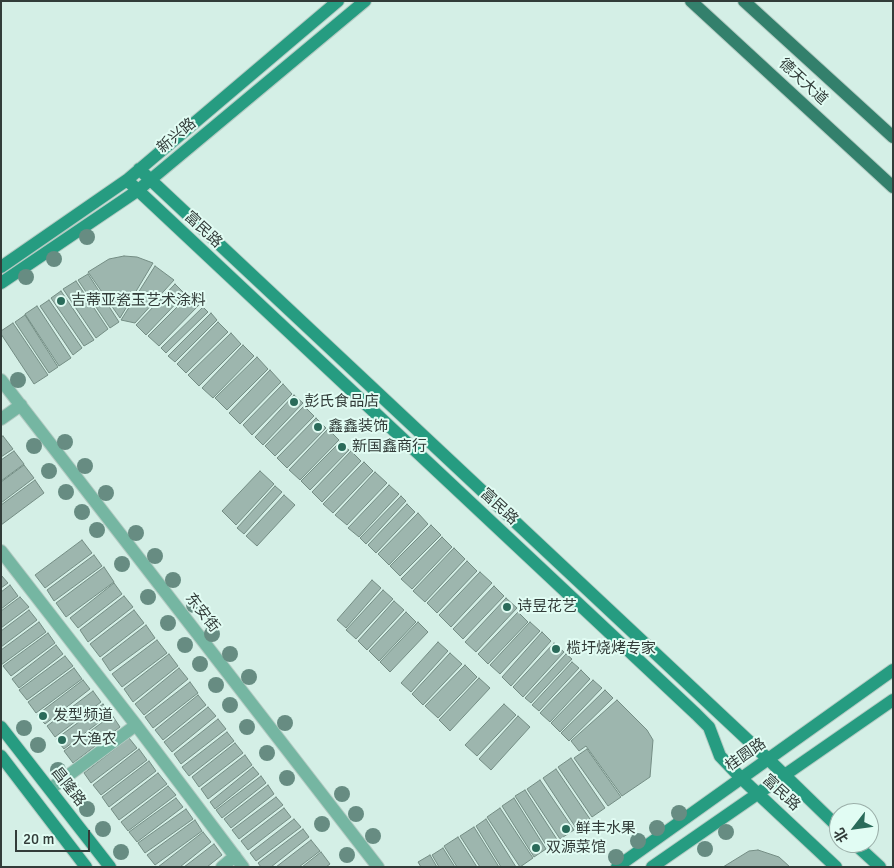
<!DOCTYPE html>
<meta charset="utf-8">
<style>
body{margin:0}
#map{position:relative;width:894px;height:868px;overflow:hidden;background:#d4efe6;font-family:Signika,"Noto Sans SC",sans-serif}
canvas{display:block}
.frame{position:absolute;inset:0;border:2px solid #323c39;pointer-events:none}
.north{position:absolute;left:829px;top:803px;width:50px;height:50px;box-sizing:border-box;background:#e1fcf3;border:1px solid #9bafa9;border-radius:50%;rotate:240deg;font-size:14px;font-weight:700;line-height:20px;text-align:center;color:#323c39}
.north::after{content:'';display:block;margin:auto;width:18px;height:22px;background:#2a6b5a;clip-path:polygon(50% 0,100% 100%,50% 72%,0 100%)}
.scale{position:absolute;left:15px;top:830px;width:75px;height:22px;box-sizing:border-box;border:2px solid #323c39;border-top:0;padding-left:6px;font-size:15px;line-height:18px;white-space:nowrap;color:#323c39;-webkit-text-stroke:4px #e1fcf3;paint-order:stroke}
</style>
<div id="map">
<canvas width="894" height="868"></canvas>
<div class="frame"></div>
<div class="north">北</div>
<div class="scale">20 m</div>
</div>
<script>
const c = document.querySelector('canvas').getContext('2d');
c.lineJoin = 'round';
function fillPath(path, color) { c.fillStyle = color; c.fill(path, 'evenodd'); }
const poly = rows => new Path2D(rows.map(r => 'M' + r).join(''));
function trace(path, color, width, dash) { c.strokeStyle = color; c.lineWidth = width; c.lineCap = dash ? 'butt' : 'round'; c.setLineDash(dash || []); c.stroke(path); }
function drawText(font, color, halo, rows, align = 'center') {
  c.font = font + ' Signika,"Noto Sans SC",sans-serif'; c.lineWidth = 4; c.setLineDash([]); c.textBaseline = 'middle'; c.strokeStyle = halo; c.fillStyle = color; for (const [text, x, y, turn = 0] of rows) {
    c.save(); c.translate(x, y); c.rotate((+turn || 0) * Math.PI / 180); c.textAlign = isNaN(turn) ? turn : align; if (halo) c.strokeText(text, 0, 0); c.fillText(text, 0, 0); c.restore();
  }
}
const building = poly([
 [124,256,137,257,153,263,120,318,88,272,109,259,124,256],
 [155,266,174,280,135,323,121,320,155,266],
 [88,274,119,322,110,328,78,280,88,274],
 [76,281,108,329,96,338,63,289,76,281],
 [175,284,185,294,146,335,136,325,175,284],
 [61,291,94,340,84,346,51,298,61,291],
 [189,295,199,305,159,346,148,336,189,295],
 [49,300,82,348,73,355,40,306,49,300],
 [37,306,71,358,59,366,25,314,37,306],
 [203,307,208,312,166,353,161,348,203,307],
 [211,313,217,320,175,362,168,356,211,313],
 [25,315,58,367,49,373,15,322,25,315],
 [218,322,228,332,186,373,177,364,218,322],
 [13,323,48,375,34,384,1,334,1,331,13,323],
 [231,333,241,344,199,386,188,375,231,333],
 [243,345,254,356,213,398,202,388,243,345],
 [257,357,268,369,227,410,215,398,257,357],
 [270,370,281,382,240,424,229,413,270,370],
 [283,384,292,394,252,435,243,425,283,384],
 [294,395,303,403,263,445,255,437,294,395],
 [304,406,314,416,275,456,265,446,304,406],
 [316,418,326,428,287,468,277,458,316,418],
 [328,429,339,440,300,480,289,470,328,429],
 [3,436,13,449,1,457,1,437,3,436],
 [340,442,349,450,310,490,301,481,340,442],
 [14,451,24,464,1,481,1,460,14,451],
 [351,451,361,461,322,502,312,492,351,451],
 [364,462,373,471,333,513,323,504,364,462],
 [24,465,34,478,1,503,1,482,24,465],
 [260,471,274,484,236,525,222,511,260,471],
 [375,472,387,483,347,525,335,515,375,472],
 [35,480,44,493,1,525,1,505,35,480],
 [389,485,399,494,359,537,348,528,389,485],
 [275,486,282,492,244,534,237,528,275,486],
 [284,495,295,505,257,546,246,536,284,495],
 [401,496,406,501,366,544,360,538,401,496],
 [407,504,415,512,376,553,368,545,407,504],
 [418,513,428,524,389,565,378,554,418,513],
 [431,525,441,535,400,576,390,566,431,525],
 [442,537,452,547,412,589,401,579,442,537],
 [82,540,92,553,45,588,35,575,82,540],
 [454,548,465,559,425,602,413,591,454,548],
 [94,555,102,566,54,601,47,590,94,555],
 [467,561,477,571,437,613,427,603,467,561],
 [104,567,114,582,66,617,56,603,104,567],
 [480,572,492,583,451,627,439,615,480,572],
 [1,575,8,583,1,588,1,575],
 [372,580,381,588,346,628,337,620,372,580],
 [114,583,122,594,78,628,70,618,114,583],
 [10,585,18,596,1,609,1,592,10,585],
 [494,586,504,596,463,639,453,629,494,586],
 [383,590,393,599,356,639,346,630,383,590],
 [124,596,133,607,88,642,80,630,124,596],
 [20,597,29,607,1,628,1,611,20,597],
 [506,598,517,608,476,652,465,642,506,598],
 [394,601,404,610,367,650,358,641,394,601],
 [29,610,37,620,1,647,1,631,29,610],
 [134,610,144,623,100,657,90,644,134,610],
 [406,612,416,622,379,661,369,651,406,612],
 [518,612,528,622,488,664,478,654,518,612],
 [39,622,46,632,1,665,1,650,39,622],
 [418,622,428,632,390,672,380,662,418,622],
 [530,622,540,631,500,674,490,665,530,622],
 [146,625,155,638,110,671,102,659,146,625],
 [542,632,551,641,511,686,502,677,542,632],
 [48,633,55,643,11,676,3,666,48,633],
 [157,640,167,653,122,687,112,674,157,640],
 [438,642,448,651,411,692,401,683,438,642],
 [554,643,564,652,523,697,513,687,554,643],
 [56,645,63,654,19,688,12,679,56,645],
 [450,653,462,664,423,705,412,694,450,653],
 [169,654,178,666,133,702,124,689,169,654],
 [566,654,572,659,531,703,525,698,566,654],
 [65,656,73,666,27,700,19,690,65,656],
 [572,662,579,668,539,711,532,705,572,662],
 [465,665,477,677,438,718,425,706,465,665],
 [74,668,82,679,36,713,28,702,74,668],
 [179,668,188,679,144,715,135,704,179,668],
 [581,670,590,679,550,722,540,713,581,670],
 [479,678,490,688,450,731,439,720,479,678],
 [83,680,90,689,45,724,37,715,83,680],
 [593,680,602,688,560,732,551,723,593,680],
 [190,682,198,693,153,728,145,717,190,682],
 [605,690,613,698,569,741,561,733,605,690],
 [93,691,101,702,55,737,47,726,93,691],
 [198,695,206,705,163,740,155,730,198,695],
 [617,700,647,730,653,740,650,777,622,796,586,746,579,751,571,741,617,700],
 [103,704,111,713,64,749,56,739,103,704],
 [504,704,516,715,477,756,465,745,504,704],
 [208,707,216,716,172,752,164,742,208,707],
 [112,715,120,727,73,763,64,751,112,715],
 [518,716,530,727,491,770,479,759,518,716],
 [218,719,226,729,181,764,174,754,218,719],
 [227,732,234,741,189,776,182,767,227,732],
 [129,738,137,748,91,783,84,773,129,738],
 [235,743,243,753,199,787,192,777,235,743],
 [139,749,147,760,101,795,93,785,139,749],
 [587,749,621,797,608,806,574,758,587,749],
 [245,755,252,765,208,799,201,789,245,755],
 [571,758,605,808,592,817,558,767,571,758],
 [149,761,156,771,109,807,102,797,149,761],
 [253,767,259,774,215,809,210,802,253,767],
 [556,769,590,819,576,828,543,778,556,769],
 [158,773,167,784,119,820,111,809,158,773],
 [261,776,266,783,222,818,216,810,261,776],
 [540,780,574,830,560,839,527,789,540,780],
 [268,785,274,794,231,828,224,819,268,785],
 [168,786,176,795,128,831,121,822,168,786],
 [525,790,558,841,548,848,515,796,525,790],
 [276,797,283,805,239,839,232,830,276,797],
 [176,798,183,807,137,842,129,832,176,798],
 [514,798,546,849,534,857,502,806,514,798],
 [284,808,291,817,248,850,241,841,284,808],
 [500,808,533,858,520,867,487,817,500,808],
 [186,809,193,819,145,853,138,843,186,809],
 [294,819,301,827,256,861,250,853,294,819],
 [486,819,516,867,501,867,476,826,486,819],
 [195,820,202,831,155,865,147,855,195,820],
 [474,827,499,867,480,867,460,836,474,827],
 [303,829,309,837,271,867,261,867,258,863,303,829],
 [203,832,211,842,180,867,158,867,203,832],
 [458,837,477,867,457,867,444,846,458,837],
 [311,840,320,851,299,867,276,867,311,840],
 [214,844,222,855,207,867,184,867,214,844],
 [443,848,455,867,439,867,432,855,443,848],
 [758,850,779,857,790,867,723,867,749,851,758,850],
 [321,852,330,864,326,867,302,867,321,852],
 [430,855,437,867,421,867,418,862,430,855]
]);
fillPath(building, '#9db6ae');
trace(building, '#748d84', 1);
const street = poly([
 [1,380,378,867],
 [1,419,21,405],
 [1,551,136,725,243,867],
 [50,789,136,725],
 [222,867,235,856]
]);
const secondary = poly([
 [139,169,768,759,839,828],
 [127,180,696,714,709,727,720,756,741,778,836,867],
 [1,267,127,180,338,1],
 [1,283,137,191,365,1],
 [1,727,110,867],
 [1,756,86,867],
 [854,843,880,867],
 [617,867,893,670],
 [652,867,893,700]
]);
const primary = poly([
 [691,1,893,187],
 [744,1,893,137]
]);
trace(street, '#b4cbc3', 14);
trace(secondary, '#b4cbc3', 14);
trace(primary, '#b4cbc3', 14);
trace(street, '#75b6a2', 12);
trace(secondary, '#269c81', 12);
trace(primary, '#33806c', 12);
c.fillStyle = '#678c82';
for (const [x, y] of [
 [87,237],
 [54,259],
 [26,277],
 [18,380],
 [65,442],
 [34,446],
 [85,466],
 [49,471],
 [66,492],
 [106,493],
 [82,512],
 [97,530],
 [136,533],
 [155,556],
 [122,564],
 [173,580],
 [148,597],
 [194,605],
 [168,623],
 [212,634],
 [185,645],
 [230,654],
 [200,664],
 [249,677],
 [216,685],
 [230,705],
 [285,723],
 [247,727],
 [24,728],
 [38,745],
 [267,753],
 [58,770],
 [287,778],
 [72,790],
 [342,794],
 [87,809],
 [679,813],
 [356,814],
 [322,824],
 [657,828],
 [103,829],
 [726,832],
 [373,836],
 [638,841],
 [705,849],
 [121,852],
 [347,855],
 [616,857]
]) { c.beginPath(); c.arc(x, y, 8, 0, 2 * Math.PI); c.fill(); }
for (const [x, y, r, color] of [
 [61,301,5,"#2a6b5a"],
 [294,402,5,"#2a6b5a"],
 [318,427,5,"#2a6b5a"],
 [342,447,5,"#2a6b5a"],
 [507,607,5,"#2a6b5a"],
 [556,649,5,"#2a6b5a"],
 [43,716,5,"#2a6b5a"],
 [62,740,5,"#2a6b5a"],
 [566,829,5,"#2a6b5a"],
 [536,848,5,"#2a6b5a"]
]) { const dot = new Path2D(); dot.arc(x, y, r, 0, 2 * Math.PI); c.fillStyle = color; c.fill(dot); trace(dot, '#e1fcf3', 2); }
drawText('15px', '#323c39', '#e1fcf3', [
 ["德天大道",803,82,43],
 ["新兴路",177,136,-40],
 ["富民路",203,230,43],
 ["富民路",499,507,43],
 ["东安街",202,613,52],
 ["桂圆路",746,755,-35],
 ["昌隆路",68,787,52],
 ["富民路",781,793,43]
]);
drawText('15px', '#323c39', '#e1fcf3', [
 ["吉蒂亚瓷玉艺术涂料",71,301],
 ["彭氏食品店",304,402],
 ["鑫鑫装饰",328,427],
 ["新国鑫商行",352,447],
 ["诗昱花艺",517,607],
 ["榄圩烧烤专家",566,649],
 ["发型频道",53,716],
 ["大渔农",72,740],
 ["鲜丰水果",576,829],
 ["双源菜馆",546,848]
], 'left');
</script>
